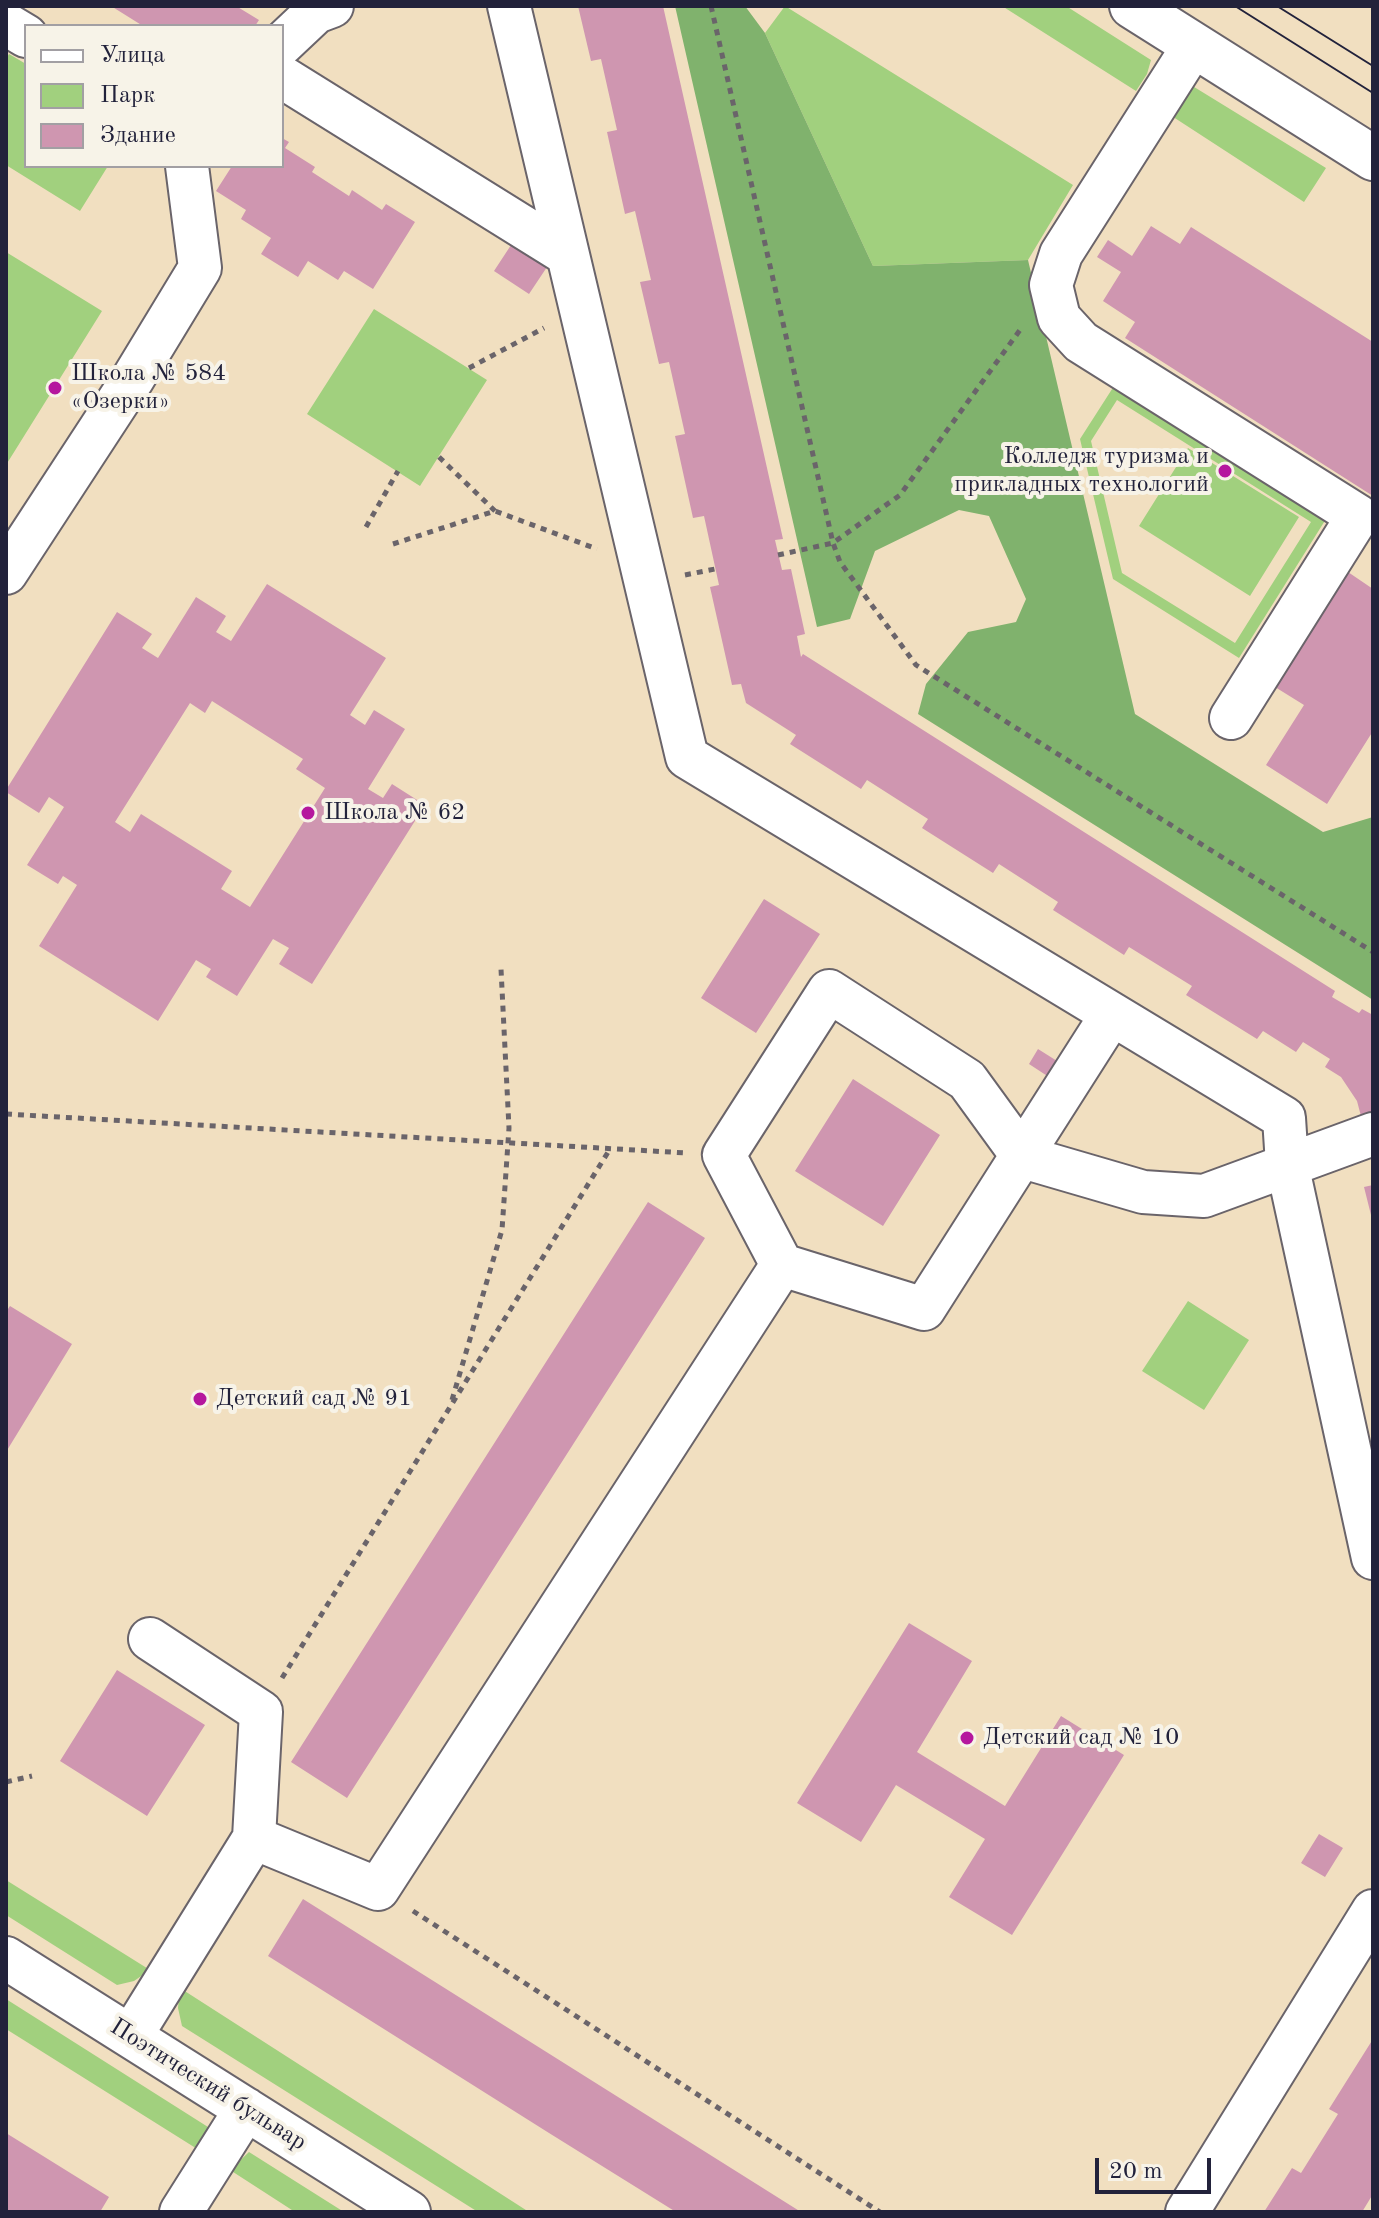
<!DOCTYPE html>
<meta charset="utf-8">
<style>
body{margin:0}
#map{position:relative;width:1379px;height:2218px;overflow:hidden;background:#f1dfc0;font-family:"Old Standard TT",serif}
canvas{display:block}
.frame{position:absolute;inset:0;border:8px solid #22223b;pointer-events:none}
.legend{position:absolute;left:24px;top:24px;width:260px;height:144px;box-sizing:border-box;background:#f7f3e8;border:2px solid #a29fa3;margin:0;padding:10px 14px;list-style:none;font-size:24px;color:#22223b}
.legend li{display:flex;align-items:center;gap:16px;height:40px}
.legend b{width:40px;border:2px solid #a29fa3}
.scale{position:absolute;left:1095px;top:2158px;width:116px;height:36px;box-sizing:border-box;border:4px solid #22223b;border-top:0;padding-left:10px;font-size:24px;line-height:28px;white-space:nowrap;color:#22223b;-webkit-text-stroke:6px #f7f3e8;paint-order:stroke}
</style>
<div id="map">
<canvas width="1379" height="2218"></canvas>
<div class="frame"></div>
<ul class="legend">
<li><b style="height:10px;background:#fff"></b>Улица</li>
<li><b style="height:22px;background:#a1d07e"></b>Парк</li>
<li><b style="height:22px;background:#cf96b0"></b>Здание</li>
</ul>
<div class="scale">20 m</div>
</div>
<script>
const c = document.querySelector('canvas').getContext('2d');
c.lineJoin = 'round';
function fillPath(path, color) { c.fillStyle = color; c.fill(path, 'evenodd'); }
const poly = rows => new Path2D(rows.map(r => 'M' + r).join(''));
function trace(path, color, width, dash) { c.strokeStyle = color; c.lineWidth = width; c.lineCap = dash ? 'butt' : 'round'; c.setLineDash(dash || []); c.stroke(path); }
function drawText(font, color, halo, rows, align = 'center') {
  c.font = font + ' "Old Standard TT",serif'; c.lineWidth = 8; c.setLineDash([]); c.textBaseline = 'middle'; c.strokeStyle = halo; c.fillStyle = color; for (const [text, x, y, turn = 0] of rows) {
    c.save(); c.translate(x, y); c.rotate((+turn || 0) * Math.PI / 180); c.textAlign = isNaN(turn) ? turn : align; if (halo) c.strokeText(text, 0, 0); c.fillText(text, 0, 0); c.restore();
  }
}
fillPath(poly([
 [785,6,1073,185,1028,260,873,266,765,33],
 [1002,6,1066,6,1151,60,1147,74,1136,91],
 [9,54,26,64,26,166,108,166,80,211,6,165,6,59],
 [1186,82,1326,168,1304,202,1164,111],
 [6,252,102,311,6,465],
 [374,309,487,380,420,486,307,414],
 [1114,386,1326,519,1239,658,1113,579,1080,439],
 [1117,400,1311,522,1235,643,1122,573,1091,441],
 [1188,448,1299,517,1250,596,1139,526],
 [1188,1301,1249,1340,1204,1410,1142,1371],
 [6,1880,150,1970,134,1981,117,1985,6,1915],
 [180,1988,529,2212,478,2212,182,2026,178,2008],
 [6,1999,208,2127,202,2152,6,2029],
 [249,2152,344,2212,295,2212,230,2170]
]), '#a1d07e');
fillPath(poly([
 [675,6,745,6,765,33,873,266,1028,260,1135,714,1323,832,1373,817,1373,1000,918,714,926,684,968,632,1016,622,1026,599,989,516,959,510,875,551,850,619,817,627]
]), '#80b26d');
fillPath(poly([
 [111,6,236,6,259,20,255,26,143,26],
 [578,6,663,6,783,539,775,540,782,570,791,569,805,634,797,636,801,657,803,654,1335,991,1332,997,1359,1013,1362,1009,1373,1015,1373,1118,1362,1120,1357,1101,1341,1077,1325,1067,1330,1059,1303,1042,1296,1052,1263,1031,1257,1039,1186,995,1192,986,1129,947,1124,955,1053,910,1058,902,999,864,993,873,922,828,928,819,867,780,861,789,790,744,796,735,746,703,741,684,732,685,710,587,719,585,704,516,693,518,675,436,685,434,669,362,659,364,640,282,651,280,635,211,625,214,607,132,617,130,601,59,591,61],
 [282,138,289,142,285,148,315,167,312,172,349,196,352,190,382,210,386,204,415,222,373,289,344,271,338,280,308,261,298,277,261,254,271,238,241,219,246,210,216,191,232,166,282,166],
 [1151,226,1180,244,1191,227,1373,342,1373,496,1125,338,1135,322,1103,301,1121,272,1097,257,1108,240,1132,256],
 [513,242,549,264,529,294,494,271],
 [1348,572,1373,589,1373,731,1327,804,1266,765,1304,705,1275,687],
 [267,584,386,658,350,715,365,725,374,710,405,729,368,789,383,798,392,784,425,805,312,984,279,964,289,948,273,939,237,996,206,977,211,969,196,960,158,1021,39,946,77,885,63,876,58,884,27,865,64,807,49,797,39,813,6,792,6,790,117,612,152,634,142,648,158,658,196,597,226,616,216,632,231,641],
 [212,701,303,759,296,769,325,788,250,907,221,889,232,871,141,814,130,832,115,822,190,703,205,713],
 [764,899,820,934,756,1033,701,998],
 [1038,1049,1065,1066,1055,1081,1029,1064],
 [853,1079,940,1135,883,1226,795,1171],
 [1373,1185,1373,1218,1372,1219,1364,1187],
 [648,1202,705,1238,347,1798,291,1762],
 [10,1306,72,1344,6,1452,6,1312],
 [909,1623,972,1661,917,1752,1005,1806,1061,1716,1124,1755,1012,1935,949,1897,985,1839,896,1785,861,1842,797,1803],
 [117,1670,205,1725,147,1816,60,1761],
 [1319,1834,1343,1848,1325,1877,1301,1863],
 [303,1899,801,2212,676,2212,549,2133,268,1956],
 [1373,2039,1373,2194,1362,2212,1264,2212,1292,2168,1301,2173,1338,2114,1329,2109],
 [6,2133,109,2197,100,2212,6,2212]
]), '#cf96b0');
const minor = poly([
 [509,6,687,757,1284,1118,1287,1164,1373,1558],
 [6,24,26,36],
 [282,44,316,12,332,6],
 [1194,45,1061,254,1051,285,1059,318,1081,342,1358,516,1231,718],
 [282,77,568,255],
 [6,573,132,380,200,268,187,166],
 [782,1265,724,1155,829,991,967,1080,1023,1157,1143,1192,1204,1196,1373,1134],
 [150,1639,261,1712,254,1838],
 [6,1958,409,2212],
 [131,2036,254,1838,378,1889,782,1265,924,1309,1112,1014],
 [181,2212,246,2109],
 [1187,2212,1373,1911]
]);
const major = poly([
 [1132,6,1373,158]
]);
trace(minor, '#6a646a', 46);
trace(major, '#6a646a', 48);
trace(poly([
 [711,6,833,543,840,562,916,665,1373,952],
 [469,368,544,328],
 [439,457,495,511],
 [366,527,398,471],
 [393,544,495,511,597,549],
 [778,555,833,543,900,495,1020,330],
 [685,575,715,569],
 [6,1114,687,1153],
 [452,1400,502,1230,509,1128,501,969],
 [282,1678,610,1149],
 [6,1782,32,1776],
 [413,1911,880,2212]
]), '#6a646a', 5, [6, 6]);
trace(minor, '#fff', 42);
trace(major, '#fff', 44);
trace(poly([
 [1235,6,1373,93],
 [1277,6,1373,66]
]), '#22223b', 2);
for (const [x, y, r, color] of [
 [55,388,8,"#b5179e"],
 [1225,471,8,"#b5179e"],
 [308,813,8,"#b5179e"],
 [200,1399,8,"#b5179e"],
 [967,1738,8,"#b5179e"]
]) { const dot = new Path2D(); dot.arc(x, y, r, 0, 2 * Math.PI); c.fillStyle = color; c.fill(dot); trace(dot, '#f7f3e8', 3); }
drawText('24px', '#22223b', '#f7f3e8', [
 ["Школа № 584",71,374],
 ["«Озерки»",71,402],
 ["Колледж туризма и",1209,457,"right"],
 ["прикладных технологий",1209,485,"right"],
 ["Школа № 62",324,813],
 ["Детский сад № 91",216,1399],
 ["Детский сад № 10",983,1738]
], 'left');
drawText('24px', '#22223b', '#f7f3e8', [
 ["Поэтический бульвар",208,2085,32]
]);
</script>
